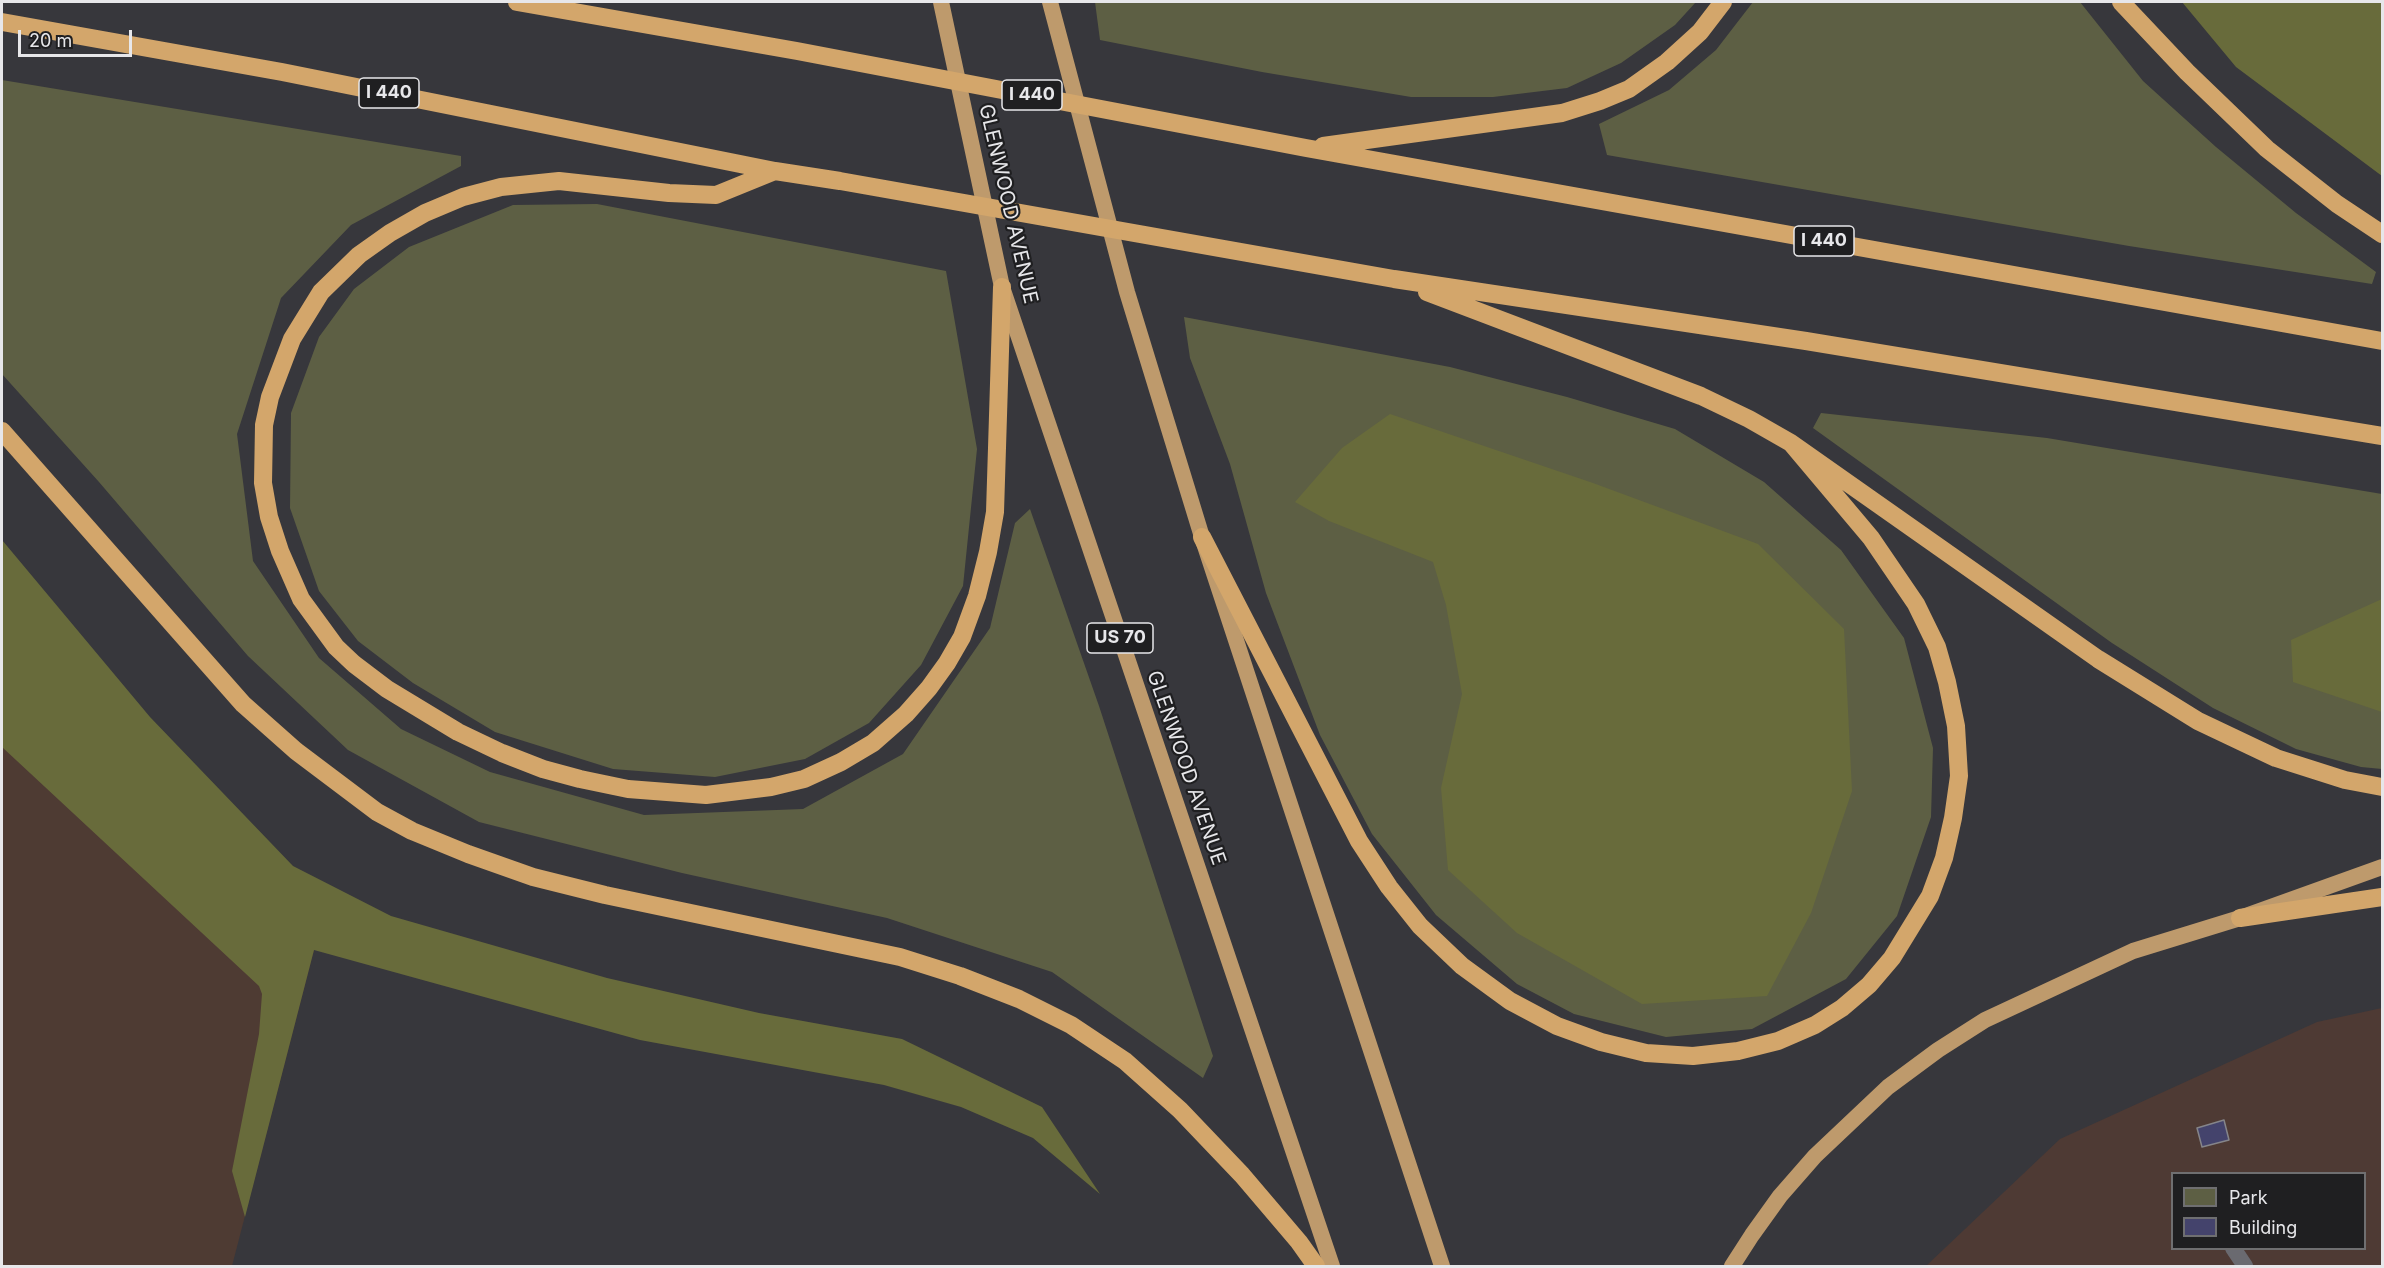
<!DOCTYPE html>
<html>
<head>
<meta charset="utf-8">
<style>
	body { margin:0 }
	#map { position:relative; width:2384px; height:1268px; overflow:hidden; background:#37373c; font-family:Inter,sans-serif }
	canvas { display:block }
	.frame { position:absolute; inset:0; border:3px solid #e7e7ea; pointer-events:none }
	.legend { position:absolute; left:2171px; top:1172px; width:195px; height:78px; box-sizing:border-box; background:#1f1f21; border:2px solid #6f6f71; margin:0; padding:8px 10px; list-style:none; font-size:18px; color:#e7e7ea }
	.legend li { display:flex; align-items:center; gap:12px; height:30px }
	.legend b { width:30px; border:2px solid #6f6f71 }
	.scale { position:absolute; left:18px; top:30px; width:114px; height:27px; box-sizing:border-box; border:3px solid #e7e7ea; border-top:0; padding-left:8px; font-size:18px; line-height:21px; white-space:nowrap; color:#e7e7ea; -webkit-text-stroke:4px #1f1f21; paint-order:stroke }
</style>
</head>
<body>
<div id="map">
<canvas width="2384" height="1268"></canvas>
<div class="frame"></div>
<ul class="legend">
<li><b style="height:16px;background:#5d5f44"></b>Park</li>
<li><b style="height:16px;background:#44436c"></b>Building</li>
</ul>
<div class="scale">20 m</div>
</div>
<script>
const ctx = document.querySelector('canvas').getContext('2d');
ctx.lineJoin = 'round';
function fillPath(path, color) { ctx.fillStyle = color; ctx.fill(path, 'evenodd'); }
const toPath = rows => new Path2D(rows.map(r => 'M' + r).join(''));
function strokePath(path, color, width, dash) { ctx.strokeStyle = color; ctx.lineWidth = width; ctx.lineCap = dash ? 'butt' : 'round'; ctx.setLineDash(dash || []); ctx.stroke(path); }
function drawText(font, color, halo, rows, align = 'center') {
  ctx.font = font + ' Inter,sans-serif'; ctx.lineWidth = 4.5; ctx.setLineDash([]); ctx.textBaseline = 'middle'; ctx.strokeStyle = halo; ctx.fillStyle = color; for (const [text, x, y, turn = 0] of rows) {
    ctx.save(); ctx.translate(x, y); ctx.rotate((+turn || 0) * Math.PI / 180); ctx.textAlign = isNaN(turn) ? turn : align; if (halo) ctx.strokeText(text, 0, 0); ctx.fillText(text, 0, 0); ctx.restore();
  }
}
fillPath(toPath([
	[2382,1008,2382,1266,1926,1266,2060,1139,2317,1022],
	[2172,1174,2364,1174,2364,1248,2172,1248]
]), '#4e3a34');
fillPath(toPath([
	[2,693,314,950,232,1266,2,1266]
]), '#4e3b33');
fillPath(toPath([
	[1095,2,1696,2,1675,25,1621,63,1567,88,1493,97,1411,97,1262,72,1100,40],
	[1753,2,2080,2,2143,81,2216,147,2296,213,2376,272,2372,284,2129,246,1607,155,1599,124,1669,90,1716,50],
	[2,80,461,156,461,166,351,225,281,298,237,434,253,561,319,658,401,729,490,772,644,815,803,809,903,754,990,628,1015,523,1030,509,1099,706,1213,1056,1203,1078,1052,972,887,918,682,873,479,822,348,750,248,656,99,482,2,374],
	[597,204,946,271,977,449,963,586,921,665,869,723,805,759,715,777,613,769,495,732,413,683,358,641,319,591,290,508,291,413,319,337,354,289,409,247,513,205],
	[1184,317,1450,367,1567,397,1675,429,1764,482,1841,550,1904,638,1933,748,1931,817,1897,916,1846,979,1752,1029,1666,1037,1574,1014,1517,984,1436,915,1372,834,1320,735,1266,593,1230,464,1190,358],
	[1821,413,2047,438,2382,494,2382,769,2361,767,2296,749,2213,708,2112,643,1813,428]
]), '#5d5f44');
fillPath(toPath([
	[2182,2,2382,2,2382,176,2236,67],
	[1390,414,1593,483,1758,544,1844,629,1852,791,1811,913,1767,996,1642,1004,1517,933,1448,870,1441,788,1462,694,1446,605,1433,562,1329,521,1295,502,1342,448],
	[2,540,150,717,293,866,391,916,607,978,759,1013,902,1039,1042,1107,1100,1194,1033,1138,961,1107,884,1085,640,1040,314,950,245,1217,232,1171,259,1034,262,994,259,986,2,747],
	[2382,599,2382,712,2293,682,2291,640]
]), '#686b3b');
const building = toPath([
	[2224,1120,2229,1140,2202,1147,2197,1128,2224,1120]
]);
fillPath(building, '#44436c');
strokePath(building, '#85858a', 1.5);
strokePath(toPath([
	[2233,1248,2245,1266]
]), '#6a6a70', 16);
strokePath(toPath([
	[941,2,1002,287,1332,1266],
	[1050,2,1127,292,1202,537,1442,1266],
	[1732,1266,1752,1235,1780,1196,1815,1156,1888,1087,1938,1050,1985,1020,2133,951,2240,918,2382,867]
]), '#be9a6c', 16);
strokePath(toPath([
	[517,2,797,51,1306,148,2382,341],
	[2121,2,2187,72,2267,149,2337,204,2382,234],
	[2,22,282,72,775,171,840,181,1394,279,1806,341,2382,436],
	[1323,146,1562,113,1600,101,1629,89,1667,62,1700,32,1723,2],
	[775,171,716,195,669,193,559,181,501,187,463,197,425,213,390,233,359,255,321,292,292,339,270,397,264,425,263,483,269,517,280,551,301,599,336,647,354,664,387,689,458,732,502,753,543,769,580,779,628,789,706,795,771,787,804,779,841,762,873,743,906,714,929,688,947,663,962,637,977,596,988,552,995,512,1002,287],
	[1427,292,1701,396,1749,419,1791,443,2098,659,2198,721,2276,758,2345,780,2382,787],
	[2,431,243,704,296,751,377,812,412,831,468,854,533,877,605,895,900,957,960,976,1019,999,1071,1025,1125,1061,1180,1110,1242,1175,1299,1242,1316,1266],
	[1202,537,1359,841,1389,887,1420,926,1462,966,1510,1001,1557,1026,1601,1042,1646,1053,1693,1056,1738,1051,1778,1041,1815,1025,1842,1008,1869,985,1892,958,1930,896,1944,858,1953,818,1959,776,1956,726,1947,682,1937,647,1916,604,1871,538,1791,443],
	[2240,918,2382,897]
]), '#d3a66b', 18);
for (const [x, y, w] of [
	[389,93,60],
	[1032,95,60],
	[1824,241,60],
	[1120,638,66]
]) { const box = new Path2D(); box.roundRect(x - w / 2, y - 15, w, 30, 4.5); ctx.fillStyle = '#1f1f21'; ctx.fill(box); strokePath(box, '#e7e7ea', 1.5); }
drawText('bold 18px', '#e7e7ea', null, [
	["I 440",389,93],
	["I 440",1032,95],
	["I 440",1824,241],
	["US 70",1120,638]
]);
drawText('20px', '#e7e7ea', '#1f1f21', [
	["GLENWOOD AVENUE",1008,204,77],
	["GLENWOOD AVENUE",1186,768,71]
]);
</script>
</body>
</html>
